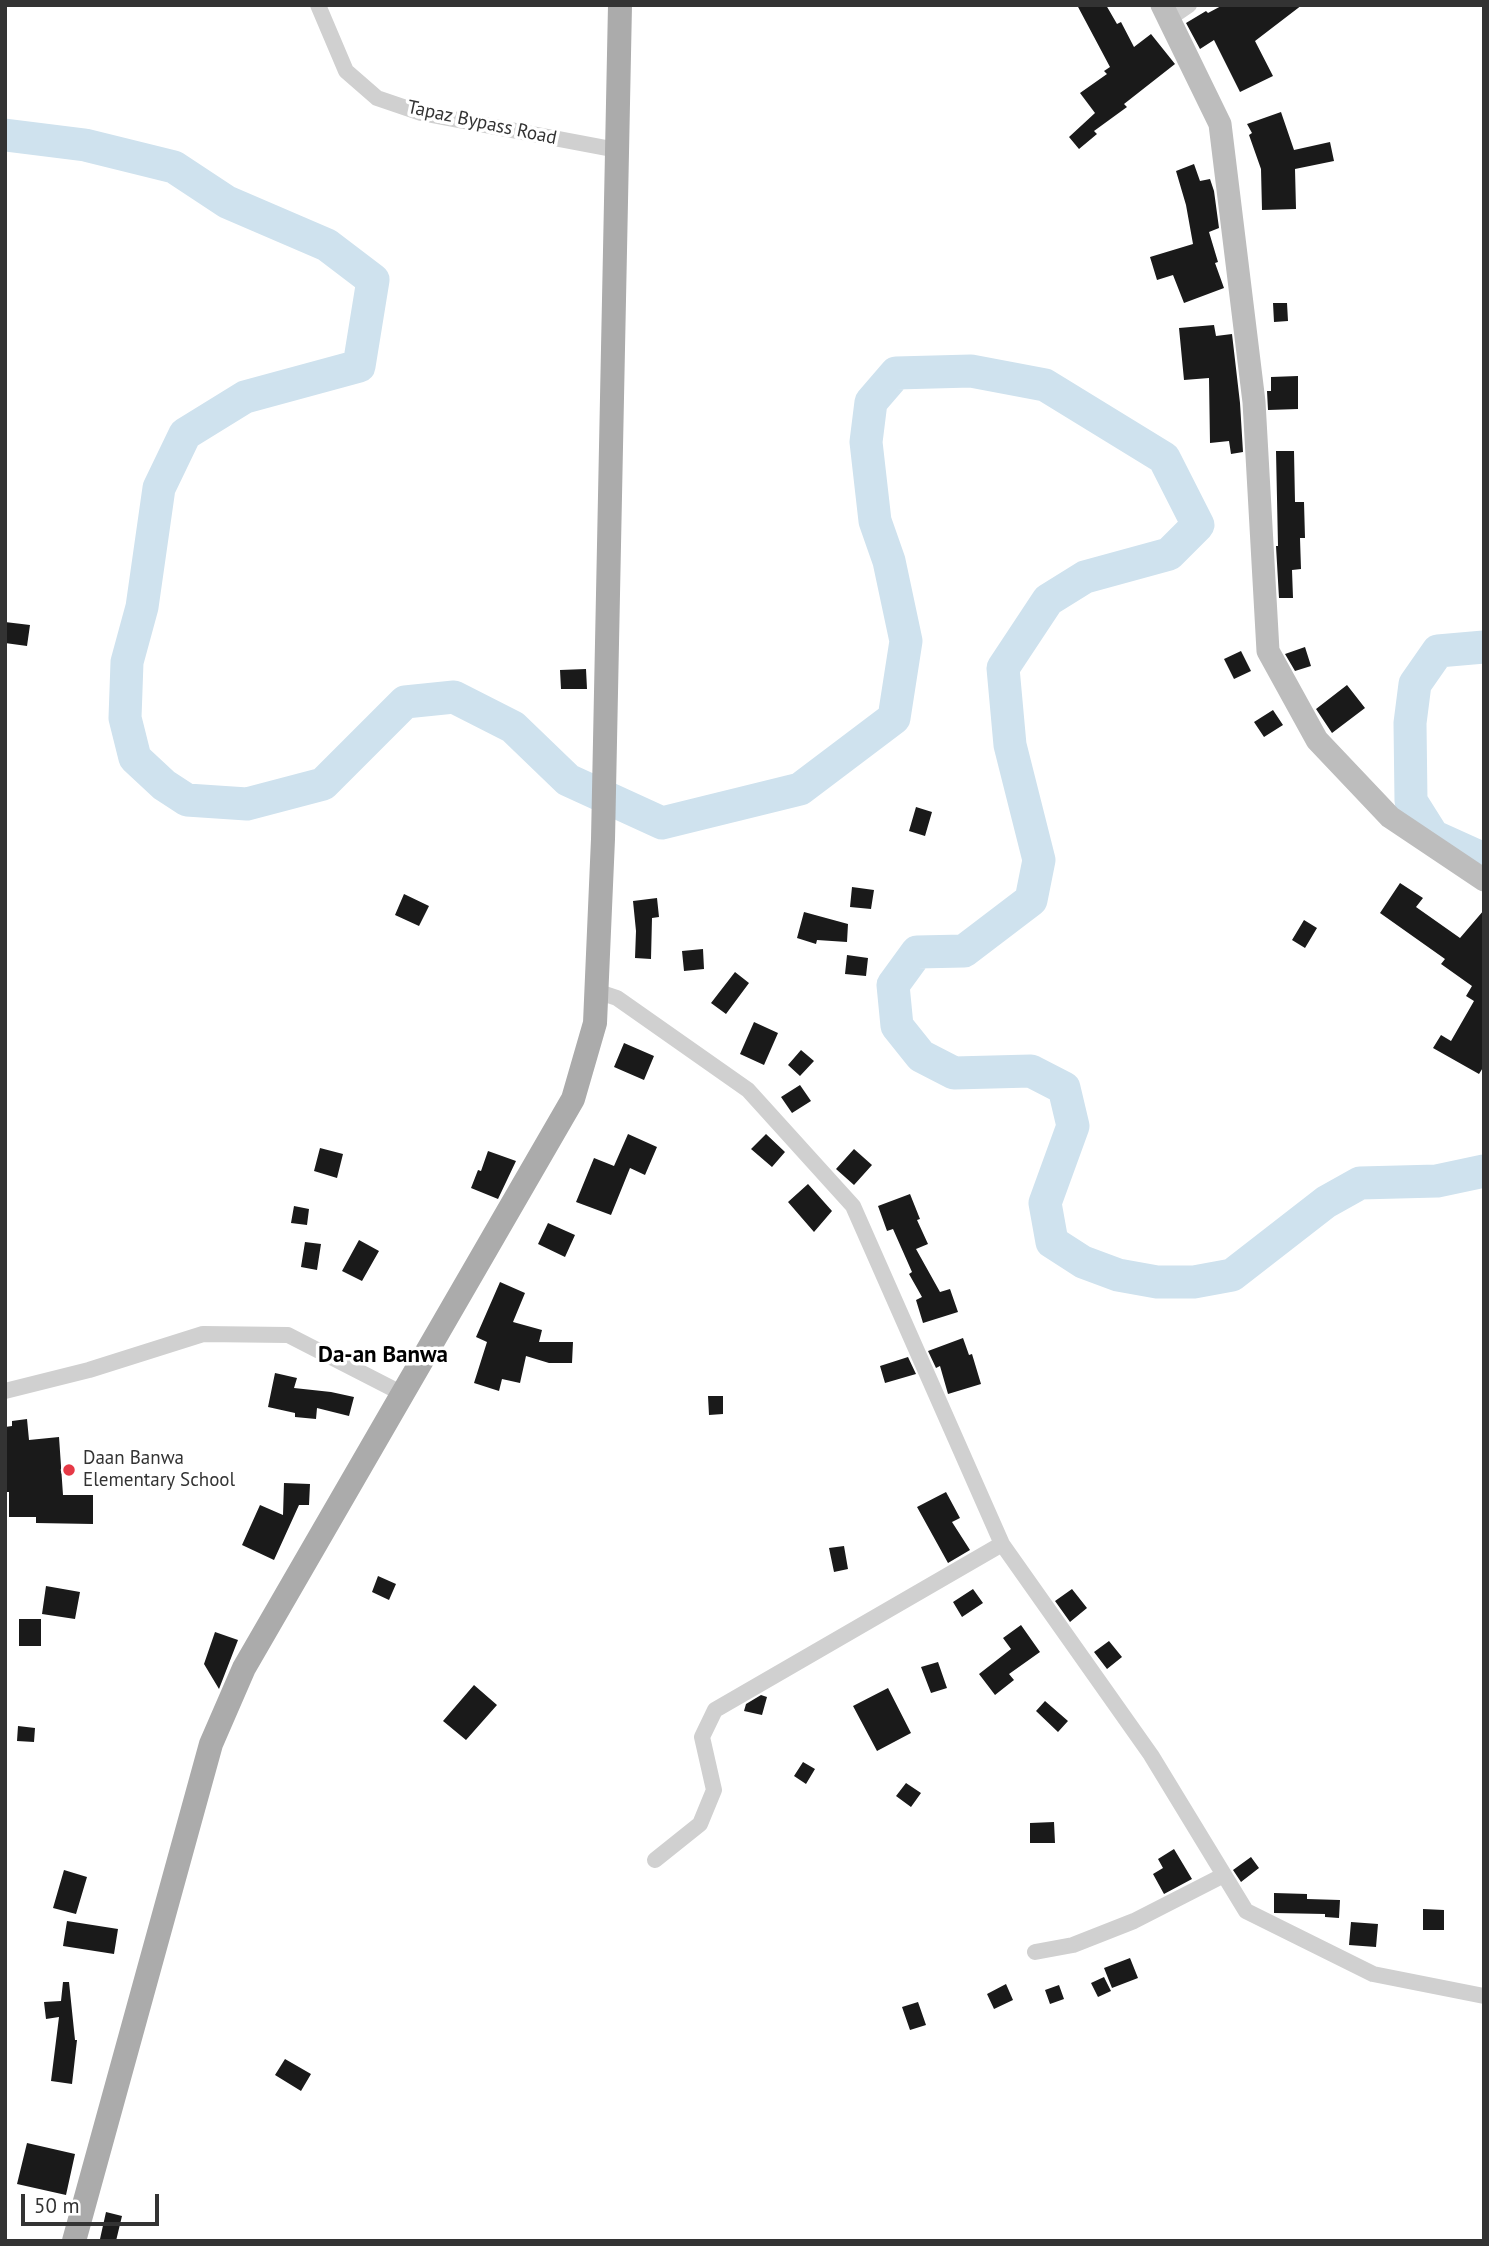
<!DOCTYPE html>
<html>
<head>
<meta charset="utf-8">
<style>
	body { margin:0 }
	#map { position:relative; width:1489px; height:2246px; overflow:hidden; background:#fff; font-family:"PT Sans",sans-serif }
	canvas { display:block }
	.frame { position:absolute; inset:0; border:7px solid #333; pointer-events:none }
	.scale { position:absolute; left:21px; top:2194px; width:138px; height:32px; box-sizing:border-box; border:4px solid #333; border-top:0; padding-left:9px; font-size:21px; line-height:24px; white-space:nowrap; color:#333; -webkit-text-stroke:5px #fff; paint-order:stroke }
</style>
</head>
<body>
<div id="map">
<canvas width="1489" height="2246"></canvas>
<div class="frame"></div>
<div class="scale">50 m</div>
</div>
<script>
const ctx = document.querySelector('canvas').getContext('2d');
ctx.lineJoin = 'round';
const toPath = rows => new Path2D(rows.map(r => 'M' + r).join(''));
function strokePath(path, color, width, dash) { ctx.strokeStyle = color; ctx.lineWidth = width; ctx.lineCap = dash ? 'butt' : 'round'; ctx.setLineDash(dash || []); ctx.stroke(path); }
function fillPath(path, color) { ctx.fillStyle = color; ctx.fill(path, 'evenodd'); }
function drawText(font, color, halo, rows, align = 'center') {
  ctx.font = font + ' "PT Sans",sans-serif'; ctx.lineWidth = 7; ctx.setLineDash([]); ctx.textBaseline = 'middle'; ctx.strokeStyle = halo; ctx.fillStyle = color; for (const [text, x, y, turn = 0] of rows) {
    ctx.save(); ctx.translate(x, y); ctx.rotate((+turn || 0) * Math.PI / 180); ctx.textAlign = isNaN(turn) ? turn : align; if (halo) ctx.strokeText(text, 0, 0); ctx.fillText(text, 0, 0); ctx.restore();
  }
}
strokePath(toPath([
	[5,135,85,145,174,167,227,202,327,245,373,280,359,366,245,397,185,434,159,488,142,607,127,662,125,718,135,758,164,785,187,800,247,804,323,784,405,702,454,697,513,727,568,780,662,823,800,789,894,718,906,641,889,561,875,521,866,442,871,402,896,373,971,371,1045,385,1164,458,1198,525,1169,554,1085,577,1048,600,1003,668,1010,745,1039,860,1031,900,964,951,917,952,893,985,897,1026,921,1056,954,1073,1031,1071,1064,1088,1073,1126,1045,1203,1052,1242,1083,1262,1118,1275,1157,1282,1194,1282,1232,1275,1326,1202,1360,1183,1437,1181,1484,1171],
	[1484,647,1438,651,1415,684,1410,723,1411,801,1433,836,1484,859]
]), '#cfe2ee', 33);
fillPath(toPath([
	[1077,5,1106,5,1117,24,1121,22,1134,47,1151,34,1175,64,1124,104,1127,107,1094,131,1097,134,1079,149,1069,137,1095,113,1080,93,1107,74,1104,71,1110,67],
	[1223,5,1302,5,1255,41,1273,76,1240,92,1214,40,1200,49,1186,23,1206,11,1208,13],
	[1281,112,1294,150,1330,142,1334,161,1295,169,1296,209,1262,210,1261,169,1249,135,1252,133,1247,124],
	[1194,164,1200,181,1210,179,1214,191,1219,228,1209,232,1218,262,1215,263,1224,288,1184,303,1173,275,1157,280,1150,257,1193,244,1186,205,1176,171],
	[1273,303,1287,303,1288,321,1274,322],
	[1214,325,1216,336,1232,334,1240,403,1243,452,1231,454,1229,441,1210,443,1209,378,1184,380,1179,328],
	[1298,376,1298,409,1268,410,1267,391,1271,391,1271,377],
	[1276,451,1294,451,1295,502,1304,502,1305,538,1300,538,1301,569,1292,570,1293,598,1279,598,1276,546,1278,546],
	[5,622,30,625,27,646,5,643],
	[1305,647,1311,666,1295,671,1285,654],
	[1241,651,1251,671,1234,679,1224,659],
	[586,669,587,689,561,689,560,670],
	[1347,685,1365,708,1332,733,1316,709],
	[1273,710,1283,725,1264,737,1254,722],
	[916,807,932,812,925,836,909,831],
	[1400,883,1423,898,1416,907,1460,938,1484,910,1484,1066,1479,1074,1433,1048,1441,1035,1451,1041,1474,1001,1466,996,1472,986,1441,964,1445,959,1380,913],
	[852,887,874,890,871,909,850,907],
	[404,894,429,906,419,926,395,915],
	[657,898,659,917,652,918,651,959,635,958,636,931,633,901],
	[804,912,848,924,847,942,817,940,816,944,797,938],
	[1304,920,1317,928,1305,948,1292,940],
	[703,949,704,969,684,971,682,951],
	[847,955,868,958,866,976,845,974],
	[735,972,749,983,726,1014,711,1003],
	[754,1022,778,1033,764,1065,740,1054],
	[624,1043,654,1056,644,1080,614,1067],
	[801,1050,814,1061,800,1076,788,1065],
	[800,1085,811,1101,792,1113,781,1097],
	[628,1134,657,1147,645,1175,630,1168,611,1215,576,1202,594,1158,614,1166],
	[766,1134,785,1152,772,1167,751,1149],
	[320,1148,343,1154,337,1178,314,1171],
	[854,1149,872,1165,854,1185,836,1169],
	[488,1151,516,1161,498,1199,471,1188,478,1170,481,1171],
	[808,1184,832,1211,814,1232,788,1202],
	[910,1194,920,1219,917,1220,928,1244,916,1249,940,1292,950,1289,958,1312,923,1323,916,1300,922,1297,909,1274,912,1272,893,1229,887,1231,878,1206],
	[294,1206,309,1209,307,1225,291,1223],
	[548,1223,575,1235,565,1257,538,1244],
	[359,1240,379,1251,362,1281,342,1271],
	[305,1242,321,1244,317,1270,301,1267],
	[500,1282,525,1293,513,1322,542,1330,539,1342,573,1342,572,1363,549,1363,526,1356,520,1383,502,1379,499,1391,474,1383,487,1342,476,1337],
	[963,1338,969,1355,972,1354,981,1384,948,1394,940,1366,936,1368,928,1351],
	[908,1357,916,1374,885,1383,880,1366],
	[275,1373,297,1378,294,1388,331,1392,354,1397,349,1416,317,1408,316,1419,295,1417,295,1413,268,1407],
	[708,1396,723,1396,723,1414,709,1415],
	[27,1419,29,1440,59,1437,63,1495,93,1495,93,1524,36,1523,36,1517,9,1517,9,1492,5,1492,5,1427,12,1426,12,1421],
	[284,1483,310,1484,309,1505,299,1505,274,1560,242,1545,260,1505,283,1515],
	[946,1492,960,1518,952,1522,970,1550,948,1563,917,1507],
	[844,1546,848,1569,834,1572,829,1548],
	[378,1576,396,1584,389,1600,372,1592],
	[46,1586,80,1592,75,1619,42,1614],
	[973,1589,983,1603,962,1617,953,1602],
	[1072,1589,1087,1608,1070,1622,1055,1601],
	[19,1619,41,1619,41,1646,19,1646],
	[1021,1625,1040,1652,1009,1674,1014,1680,995,1695,979,1674,1011,1649,1003,1638],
	[215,1632,238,1640,219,1689,204,1664],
	[1109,1641,1122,1657,1107,1669,1094,1652],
	[938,1662,947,1688,931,1693,921,1667],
	[474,1685,497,1705,466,1740,443,1721],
	[888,1688,911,1733,877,1751,853,1706],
	[761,1695,767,1697,762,1715,744,1711,746,1704],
	[1045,1701,1068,1721,1058,1732,1036,1711],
	[18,1726,35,1728,34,1742,17,1741],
	[803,1762,815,1769,806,1784,794,1776],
	[906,1783,921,1793,911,1807,896,1796],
	[1054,1822,1055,1843,1030,1843,1030,1823],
	[1174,1849,1192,1879,1164,1894,1153,1874,1163,1868,1158,1859],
	[1251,1857,1259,1868,1241,1882,1233,1870],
	[64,1870,87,1877,76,1914,53,1908],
	[1274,1893,1307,1894,1307,1899,1340,1900,1339,1918,1325,1917,1325,1914,1274,1913],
	[1423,1909,1444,1910,1444,1930,1423,1930],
	[67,1921,118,1929,114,1954,63,1946],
	[1351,1922,1378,1924,1376,1947,1349,1945],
	[1130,1958,1138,1978,1112,1988,1104,1968],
	[1104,1977,1111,1991,1098,1997,1091,1983],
	[63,1982,69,1982,75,2040,77,2040,72,2084,51,2081,59,2017,46,2019,44,2002,61,2001],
	[1006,1984,1013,2000,994,2009,987,1994],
	[1059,1985,1064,1999,1050,2004,1045,1990],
	[918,2002,926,2025,910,2030,902,2007],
	[285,2059,311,2074,301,2091,275,2075],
	[27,2143,75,2154,66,2195,17,2184],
	[106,2212,122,2216,116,2241,100,2239]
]), '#1a1a1a');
strokePath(toPath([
	[318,5,346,71,377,98,421,113,617,150],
	[1170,18,1189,5],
	[596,991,617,998,748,1090,853,1206,1002,1544,1151,1755,1246,1911,1373,1974,1484,1996],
	[5,1391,89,1370,203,1334,288,1335,403,1394],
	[655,1860,700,1824,714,1790,702,1737,715,1710,1002,1544],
	[1035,1952,1073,1945,1134,1921,1224,1875]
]), '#d0d0d0', 16);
strokePath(toPath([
	[1162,5,1220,124,1254,402,1268,651,1317,740,1390,817,1484,880]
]), '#bdbdbd', 23);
strokePath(toPath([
	[74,2241,211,1744,244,1668,573,1099,595,1023,603,839,620,5]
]), '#ababab', 24);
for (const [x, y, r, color] of [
	[69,1470,7,"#e63946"]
]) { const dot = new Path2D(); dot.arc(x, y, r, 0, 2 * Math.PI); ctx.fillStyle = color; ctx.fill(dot); strokePath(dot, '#fff', 2.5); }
drawText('19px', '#333', '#fff', [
	["Tapaz Bypass Road",482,123,12]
]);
drawText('19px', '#333', '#fff', [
	["Daan Banwa",83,1459],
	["Elementary School",83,1481]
], 'left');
drawText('bold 23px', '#000', '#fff', [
	["Da-an Banwa",383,1355]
]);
</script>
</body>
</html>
